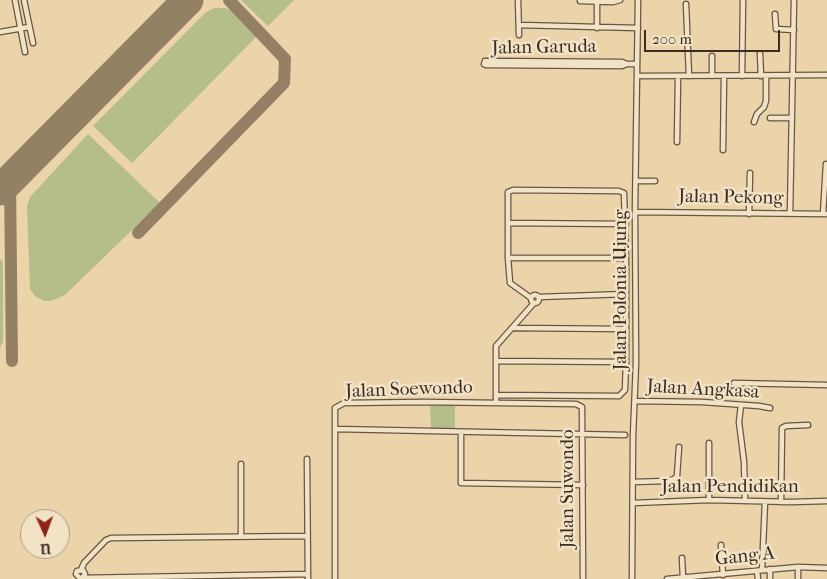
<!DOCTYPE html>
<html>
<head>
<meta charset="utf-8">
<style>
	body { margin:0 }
	#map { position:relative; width:827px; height:579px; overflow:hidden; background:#ebd4a9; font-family:"IM FELL French Canon",serif }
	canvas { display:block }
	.north { position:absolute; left:20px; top:509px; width:50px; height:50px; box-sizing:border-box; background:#f2e3c7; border:1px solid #a99985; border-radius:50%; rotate:178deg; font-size:14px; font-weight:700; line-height:20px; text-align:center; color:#3c2b21 }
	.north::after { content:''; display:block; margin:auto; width:18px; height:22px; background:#8f2418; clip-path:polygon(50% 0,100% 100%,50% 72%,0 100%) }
	.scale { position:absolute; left:644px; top:30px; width:136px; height:22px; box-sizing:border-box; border:2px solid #3c2b21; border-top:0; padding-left:6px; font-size:15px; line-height:18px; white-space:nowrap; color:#3c2b21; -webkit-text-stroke:4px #f2e3c7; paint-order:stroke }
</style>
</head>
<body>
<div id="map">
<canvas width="827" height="579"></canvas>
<div class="north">U</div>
<div class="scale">200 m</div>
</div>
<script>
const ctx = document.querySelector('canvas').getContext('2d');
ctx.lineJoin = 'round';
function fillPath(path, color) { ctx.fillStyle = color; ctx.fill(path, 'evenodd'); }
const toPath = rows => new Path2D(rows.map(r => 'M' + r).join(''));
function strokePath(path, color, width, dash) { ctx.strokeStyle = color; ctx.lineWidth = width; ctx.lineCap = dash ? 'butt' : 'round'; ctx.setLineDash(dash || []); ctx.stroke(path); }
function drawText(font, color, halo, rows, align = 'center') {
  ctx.font = font + ' "IM FELL French Canon",serif'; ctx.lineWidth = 5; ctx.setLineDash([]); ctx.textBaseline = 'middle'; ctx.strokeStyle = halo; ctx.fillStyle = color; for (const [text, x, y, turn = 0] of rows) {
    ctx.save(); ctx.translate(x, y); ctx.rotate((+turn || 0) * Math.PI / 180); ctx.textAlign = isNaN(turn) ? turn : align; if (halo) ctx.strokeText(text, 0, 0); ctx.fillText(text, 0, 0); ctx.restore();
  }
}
fillPath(toPath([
	[241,0,294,0,268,26],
	[214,8,225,8,230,10,257,36,132,163,93,126,205,13],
	[88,134,160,203,65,295,51,301,44,301,35,296,30,289,27,206,30,197],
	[0,259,3,262,3,341,0,348],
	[455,405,455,429,431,430,430,406]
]), '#b5bd8a');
strokePath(toPath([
	[10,180,12,361],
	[138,233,284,83,285,59,229,0]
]), '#948065', 12);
strokePath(toPath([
	[0,190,188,0]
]), '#948065', 31);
const minor = toPath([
	[15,0,25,52],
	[24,0,33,43],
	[518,0,519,35],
	[580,1,613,2,620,0],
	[686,4,689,76],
	[775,14,776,29,794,30],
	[519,25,638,28],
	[597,28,597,0],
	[0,32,29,27],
	[760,54,761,76],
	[712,56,712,76],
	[485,61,484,64,486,65,622,66,627,64,637,64],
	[485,61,622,62,627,64],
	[637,76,827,75],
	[742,76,743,0],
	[770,118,792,118],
	[754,122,757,114,764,107,766,101,766,76],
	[677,142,678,76],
	[723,150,724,76],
	[636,181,655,181],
	[635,212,827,214],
	[749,214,750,173],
	[790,214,794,0],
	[823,214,826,164],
	[508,223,626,224],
	[508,258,510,283,531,298],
	'531 299a4 4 0 1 1 8 0a4 4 0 1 1-8 0Z',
	[539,297,626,294],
	[513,328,625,329],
	[496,361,626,362,625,390,619,396,496,395],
	[626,362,626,258,624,193,619,191,513,190,508,192,508,258,626,258],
	[734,383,827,385],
	[635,401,702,402,759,406,770,408],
	[496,403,496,346,534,303],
	[741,405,739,422,744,462,745,500],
	[335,429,625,435],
	[461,432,461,483,583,485],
	[709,443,709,500],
	[307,459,308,579],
	[241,464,241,536],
	[633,482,667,481,674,479,677,476,679,447],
	[781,502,782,428,786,426,808,425],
	[633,503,709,500,792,502,827,501],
	[721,545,723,575],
	[682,558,683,578],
	[798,567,798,579],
	[770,569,770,579],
	[81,570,84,563,106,540,111,538,307,536],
	[762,570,765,502],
	[757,571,758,579],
	[83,577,85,574,83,570,77,571,76,574,80,578,308,574],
	[335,579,335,408,344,403,424,402,576,404,582,407,583,579],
	[632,579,633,436,636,363,635,212,638,0],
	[667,579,798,567,827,568]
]);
strokePath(minor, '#685543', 7);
strokePath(minor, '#f2e3c7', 4.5);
drawText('19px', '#3c2b21', '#f2e3c7', [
	["Jalan Garuda",544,48,-1],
	["Jalan Pekong",731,198,1],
	["Jalan Polonia Ujung",621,290,-90],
	["Jalan Soewondo",409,390,-2],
	["Jalan Angkasa",703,390,3],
	["Jalan Pendidikan",730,487],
	["Jalan Suwondo",568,489,-90],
	["Gang A",745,557,-6]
]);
</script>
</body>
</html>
